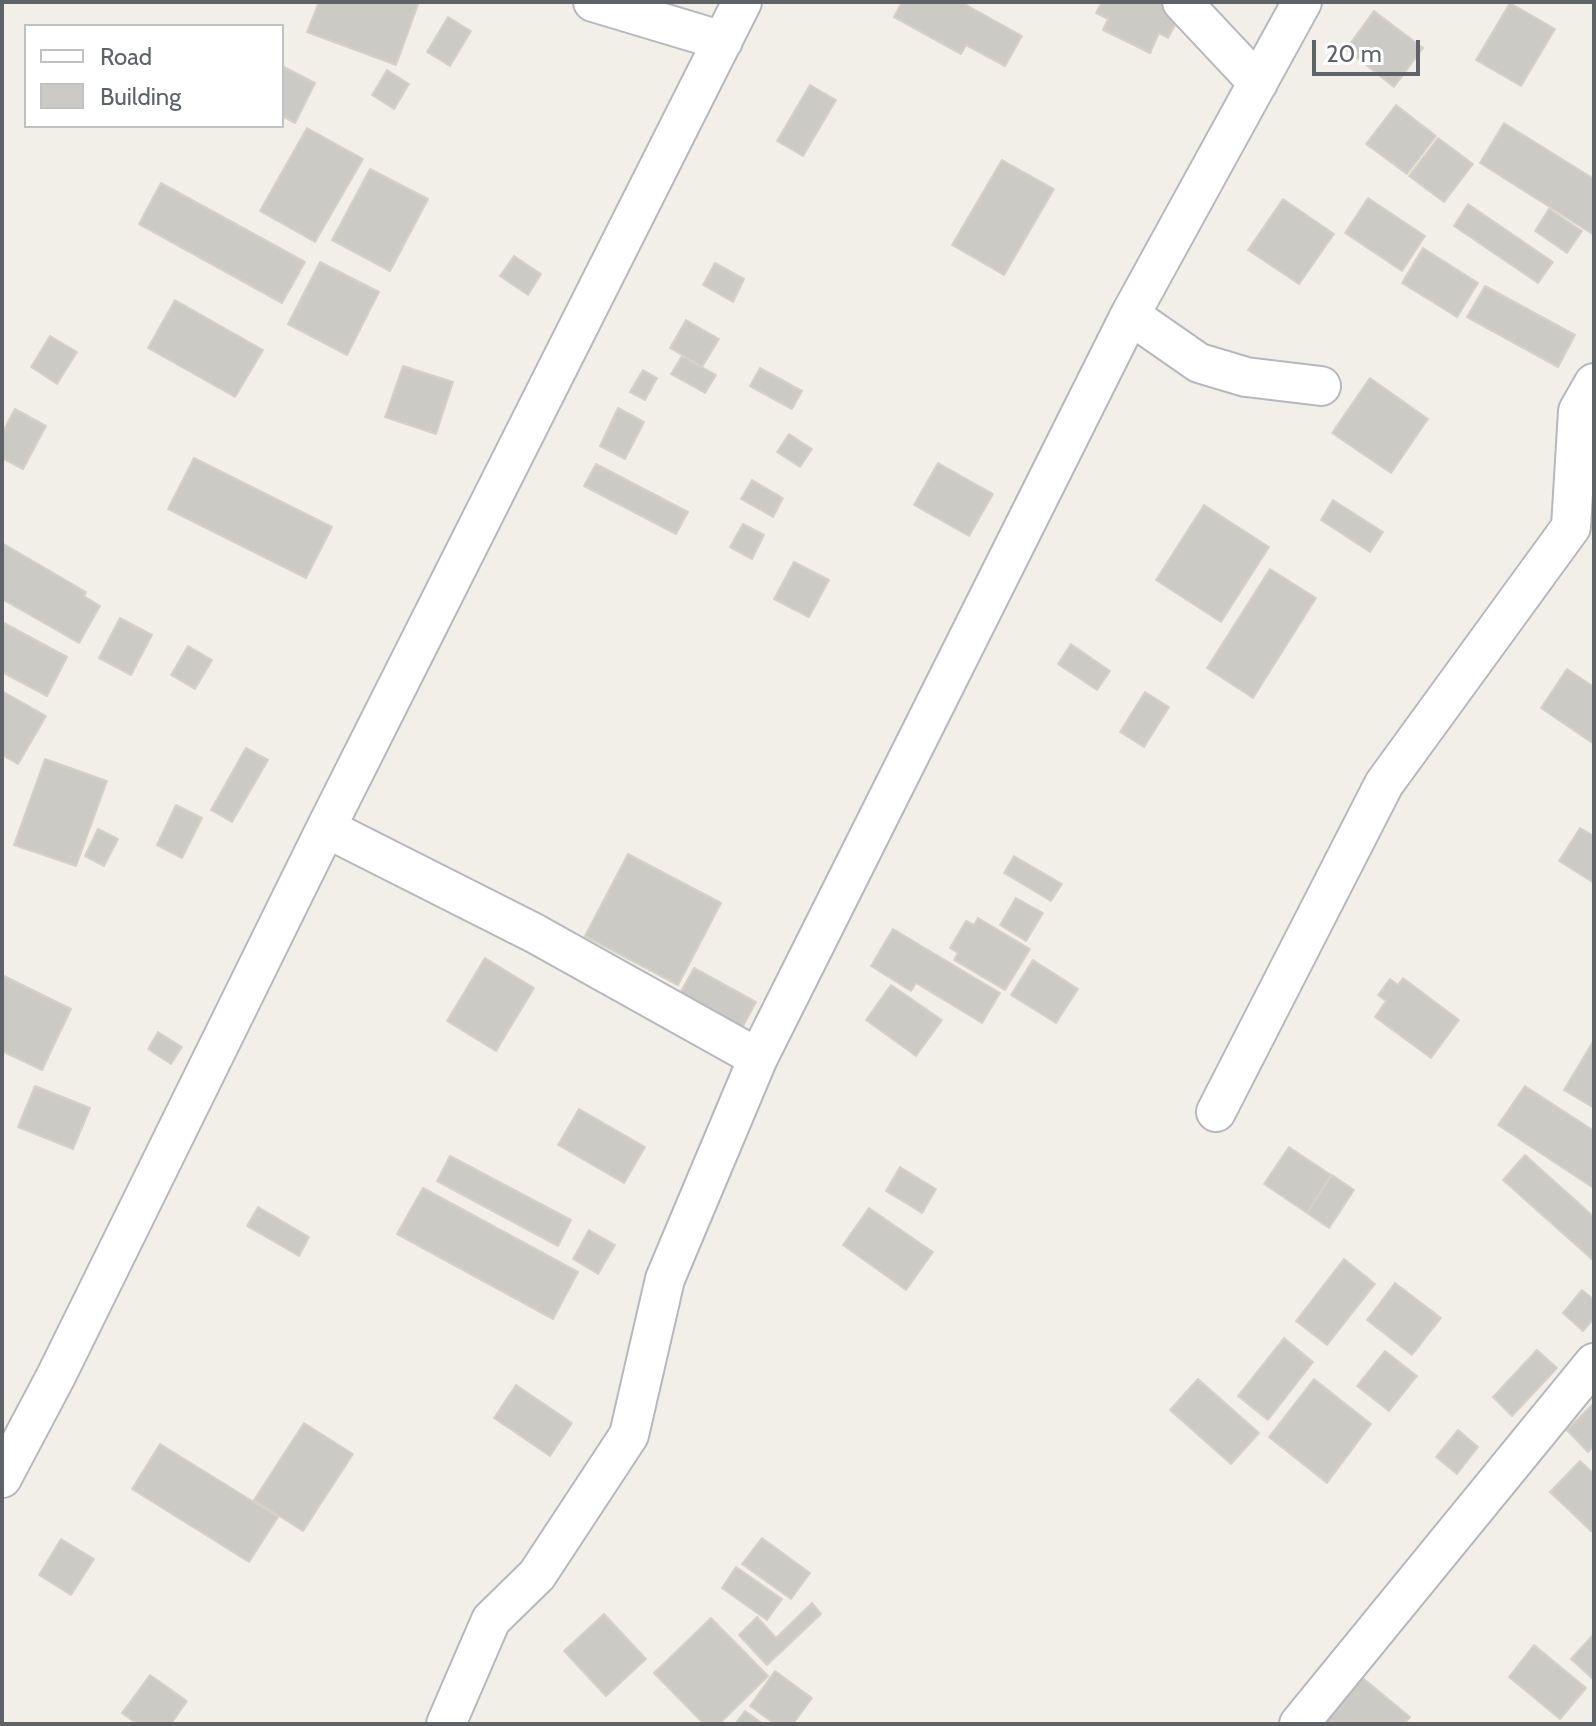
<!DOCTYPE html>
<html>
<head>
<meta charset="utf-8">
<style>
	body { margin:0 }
	#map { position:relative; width:1596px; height:1726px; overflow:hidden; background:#f1efe8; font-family:Cabin,sans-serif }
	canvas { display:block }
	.frame { position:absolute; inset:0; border:4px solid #5f6368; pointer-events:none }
	.legend { position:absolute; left:24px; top:24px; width:260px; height:104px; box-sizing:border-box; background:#fff; border:2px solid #bfc1c3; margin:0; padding:10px 14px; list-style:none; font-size:24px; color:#5f6368 }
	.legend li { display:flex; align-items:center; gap:16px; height:40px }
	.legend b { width:40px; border:2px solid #bfc1c3 }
	.scale { position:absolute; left:1312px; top:40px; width:108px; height:36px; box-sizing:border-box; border:4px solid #5f6368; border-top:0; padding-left:10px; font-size:24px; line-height:28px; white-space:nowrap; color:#5f6368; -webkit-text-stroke:6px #fff; paint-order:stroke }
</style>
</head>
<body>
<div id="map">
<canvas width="1596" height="1726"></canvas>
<div class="frame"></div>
<ul class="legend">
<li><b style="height:10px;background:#fff"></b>Road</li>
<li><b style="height:22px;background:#cccac5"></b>Building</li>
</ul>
<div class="scale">20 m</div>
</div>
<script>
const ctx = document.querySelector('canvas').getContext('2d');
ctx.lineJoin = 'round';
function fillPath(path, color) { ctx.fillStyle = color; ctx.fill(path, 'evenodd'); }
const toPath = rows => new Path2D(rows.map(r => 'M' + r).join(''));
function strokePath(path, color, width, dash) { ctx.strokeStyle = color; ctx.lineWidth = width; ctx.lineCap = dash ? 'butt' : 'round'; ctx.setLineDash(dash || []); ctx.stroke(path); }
const building = toPath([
	[319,2,419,2,396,65,307,32,319,2],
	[902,2,961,2,1022,36,1005,66,966,45,961,54,894,17,902,2],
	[1102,2,1174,2,1179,17,1168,38,1159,33,1150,53,1103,30,1108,19,1096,13,1102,2],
	[1510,3,1555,29,1521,86,1476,60,1510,3],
	[1374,11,1423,48,1394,87,1346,49,1374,11],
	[448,17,471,31,450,66,427,52,448,17],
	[282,66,315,83,295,123,282,116,282,66],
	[387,70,409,84,394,109,372,95,387,70],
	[810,85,836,100,803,156,777,141,810,85],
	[1396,105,1436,136,1407,174,1366,144,1396,105],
	[1504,123,1594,179,1594,235,1480,163,1504,123],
	[307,128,363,159,315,242,260,211,307,128],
	[1438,138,1473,164,1444,202,1409,176,1438,138],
	[1002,160,1054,189,1004,275,952,245,1002,160],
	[370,169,428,199,390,271,332,240,370,169],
	[161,183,305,262,282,303,139,224,161,183],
	[1368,198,1425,236,1402,271,1345,233,1368,198],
	[1283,199,1334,234,1299,284,1248,250,1283,199],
	[1468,204,1553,262,1538,283,1454,226,1468,204],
	[1549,209,1582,231,1567,253,1535,231,1549,209],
	[1423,248,1478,283,1457,317,1402,283,1423,248],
	[514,256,541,274,528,295,500,276,514,256],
	[320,262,379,292,347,355,288,324,320,262],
	[715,263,744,279,733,302,703,285,715,263],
	[1485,286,1575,335,1558,367,1467,317,1485,286],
	[175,300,263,350,235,397,148,348,175,300],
	[686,320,719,339,702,367,670,348,686,320],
	[50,336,77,352,57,384,31,367,50,336],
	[682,356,716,375,705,393,671,374,682,356],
	[403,366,453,382,436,434,385,417,403,366],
	[760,368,802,391,792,409,750,386,760,368],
	[643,370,657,378,645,400,630,392,643,370],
	[1370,378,1428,419,1391,473,1332,433,1370,378],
	[618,408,644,422,625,459,600,446,618,408],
	[15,409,46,426,23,469,2,458,2,433,15,409],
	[789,434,812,449,800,467,777,452,789,434],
	[194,458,332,527,306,578,168,509,194,458],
	[938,463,993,494,969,536,914,505,938,463],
	[596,464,688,512,676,534,584,486,596,464],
	[752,480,783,498,773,517,741,499,752,480],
	[1333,500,1383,532,1370,552,1321,520,1333,500],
	[1204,505,1269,547,1221,622,1156,580,1204,505],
	[743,524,764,535,752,559,730,547,743,524],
	[2,543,86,592,84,596,100,606,79,643,2,599,2,543],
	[794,562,829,580,809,617,774,599,794,562],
	[1270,569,1316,598,1253,698,1207,668,1270,569],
	[120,618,152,635,131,675,99,658,120,618],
	[2,622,67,657,47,696,2,672,2,622],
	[1071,644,1110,671,1097,690,1058,664,1071,644],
	[188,646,212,660,195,689,171,675,188,646],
	[1567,669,1594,687,1594,744,1541,708,1567,669],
	[2,691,46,716,18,764,2,755,2,691],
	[1145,692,1169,707,1144,747,1120,732,1145,692],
	[246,748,268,760,232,822,211,810,246,748],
	[45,759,107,781,76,866,14,845,45,759],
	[176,805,202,818,182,858,157,845,176,805],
	[1580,828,1594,836,1594,883,1559,861,1580,828],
	[98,829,118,839,104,866,85,856,98,829],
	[628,854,721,903,678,985,585,936,628,854],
	[1014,856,1062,884,1051,901,1004,873,1014,856],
	[1016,898,1043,913,1026,941,1000,925,1016,898],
	[978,918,1030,949,1005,990,954,960,958,953,950,948,966,921,974,925,978,918],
	[893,929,1000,993,982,1023,916,983,911,991,871,966,893,929],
	[485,958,534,988,496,1051,447,1021,485,958],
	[1033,960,1078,989,1056,1023,1011,995,1033,960],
	[694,968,756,1002,742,1028,679,995,694,968],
	[2,975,71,1009,42,1070,2,1051,2,975],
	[1403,978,1459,1020,1431,1058,1375,1017,1386,1001,1378,995,1390,979,1398,985,1403,978],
	[891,985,942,1020,916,1056,866,1020,891,985],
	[158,1032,182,1047,171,1064,148,1049,158,1032],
	[1594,1040,1594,1108,1564,1090,1594,1040],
	[35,1086,90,1108,73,1149,18,1127,35,1086],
	[1525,1086,1594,1131,1594,1184,1592,1187,1498,1125,1525,1086],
	[579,1109,645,1147,624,1183,558,1145,579,1109],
	[1289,1147,1331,1175,1307,1213,1264,1184,1289,1147],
	[1525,1155,1594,1217,1594,1261,1503,1180,1525,1155],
	[450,1156,571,1220,558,1246,437,1181,450,1156],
	[900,1167,936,1189,922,1213,886,1191,900,1167],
	[1332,1175,1354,1190,1329,1228,1307,1213,1332,1175],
	[423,1188,578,1272,553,1319,397,1234,423,1188],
	[258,1207,309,1237,299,1256,247,1226,258,1207],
	[869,1208,933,1252,906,1290,843,1245,869,1208],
	[589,1230,615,1245,598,1274,573,1259,589,1230],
	[1344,1259,1375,1284,1327,1345,1296,1321,1344,1259],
	[1395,1283,1441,1318,1412,1355,1367,1320,1395,1283],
	[1582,1290,1594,1300,1594,1318,1583,1331,1563,1313,1582,1290],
	[1284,1338,1313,1362,1268,1420,1238,1396,1284,1338],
	[1537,1350,1557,1368,1512,1416,1493,1397,1537,1350],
	[1385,1351,1417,1376,1389,1411,1357,1386,1385,1351],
	[1198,1379,1259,1433,1231,1464,1170,1410,1198,1379],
	[1314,1379,1371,1424,1327,1483,1269,1437,1314,1379],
	[516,1385,572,1423,550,1456,494,1418,516,1385],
	[1594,1403,1594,1446,1588,1452,1567,1430,1594,1403],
	[304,1423,353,1454,303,1531,254,1500,304,1423],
	[1458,1430,1478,1447,1457,1474,1436,1457,1458,1430],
	[160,1444,278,1517,249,1562,132,1489,160,1444],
	[1580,1461,1594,1474,1594,1528,1591,1531,1550,1492,1580,1461],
	[762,1538,810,1573,791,1599,742,1564,762,1538],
	[61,1539,94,1559,71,1595,39,1575,61,1539],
	[736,1567,782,1599,767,1620,722,1588,736,1567],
	[812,1603,821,1614,767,1665,739,1635,757,1617,776,1638,812,1603],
	[604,1614,646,1659,606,1696,564,1651,604,1614],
	[711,1618,768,1676,719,1724,704,1724,654,1673,711,1618],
	[1594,1634,1594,1680,1571,1659,1594,1634],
	[1534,1645,1586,1688,1560,1719,1509,1677,1534,1645],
	[775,1671,812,1698,793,1724,775,1724,750,1706,775,1671],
	[150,1675,187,1701,171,1724,137,1724,122,1713,150,1675],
	[1359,1675,1410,1717,1404,1724,1319,1724,1359,1675],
	[745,1711,763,1724,735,1724,745,1711]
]);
fillPath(building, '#cccac5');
strokePath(building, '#d6d1c6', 2);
const minor = toPath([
	[593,2,723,41],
	[1182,2,1258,83],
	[1130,315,1199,363,1246,377,1321,386],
	[326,828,534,933,758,1058],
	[1216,1112,1384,784,1571,527,1578,411,1594,383],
	[2,1478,56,1376,326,828,742,2],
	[446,1724,491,1620,537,1575,629,1435,665,1279,758,1058,1130,315,1302,2],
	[1299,1724,1594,1363]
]);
strokePath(minor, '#b5b8bc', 42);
strokePath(minor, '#fff', 38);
</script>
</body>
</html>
